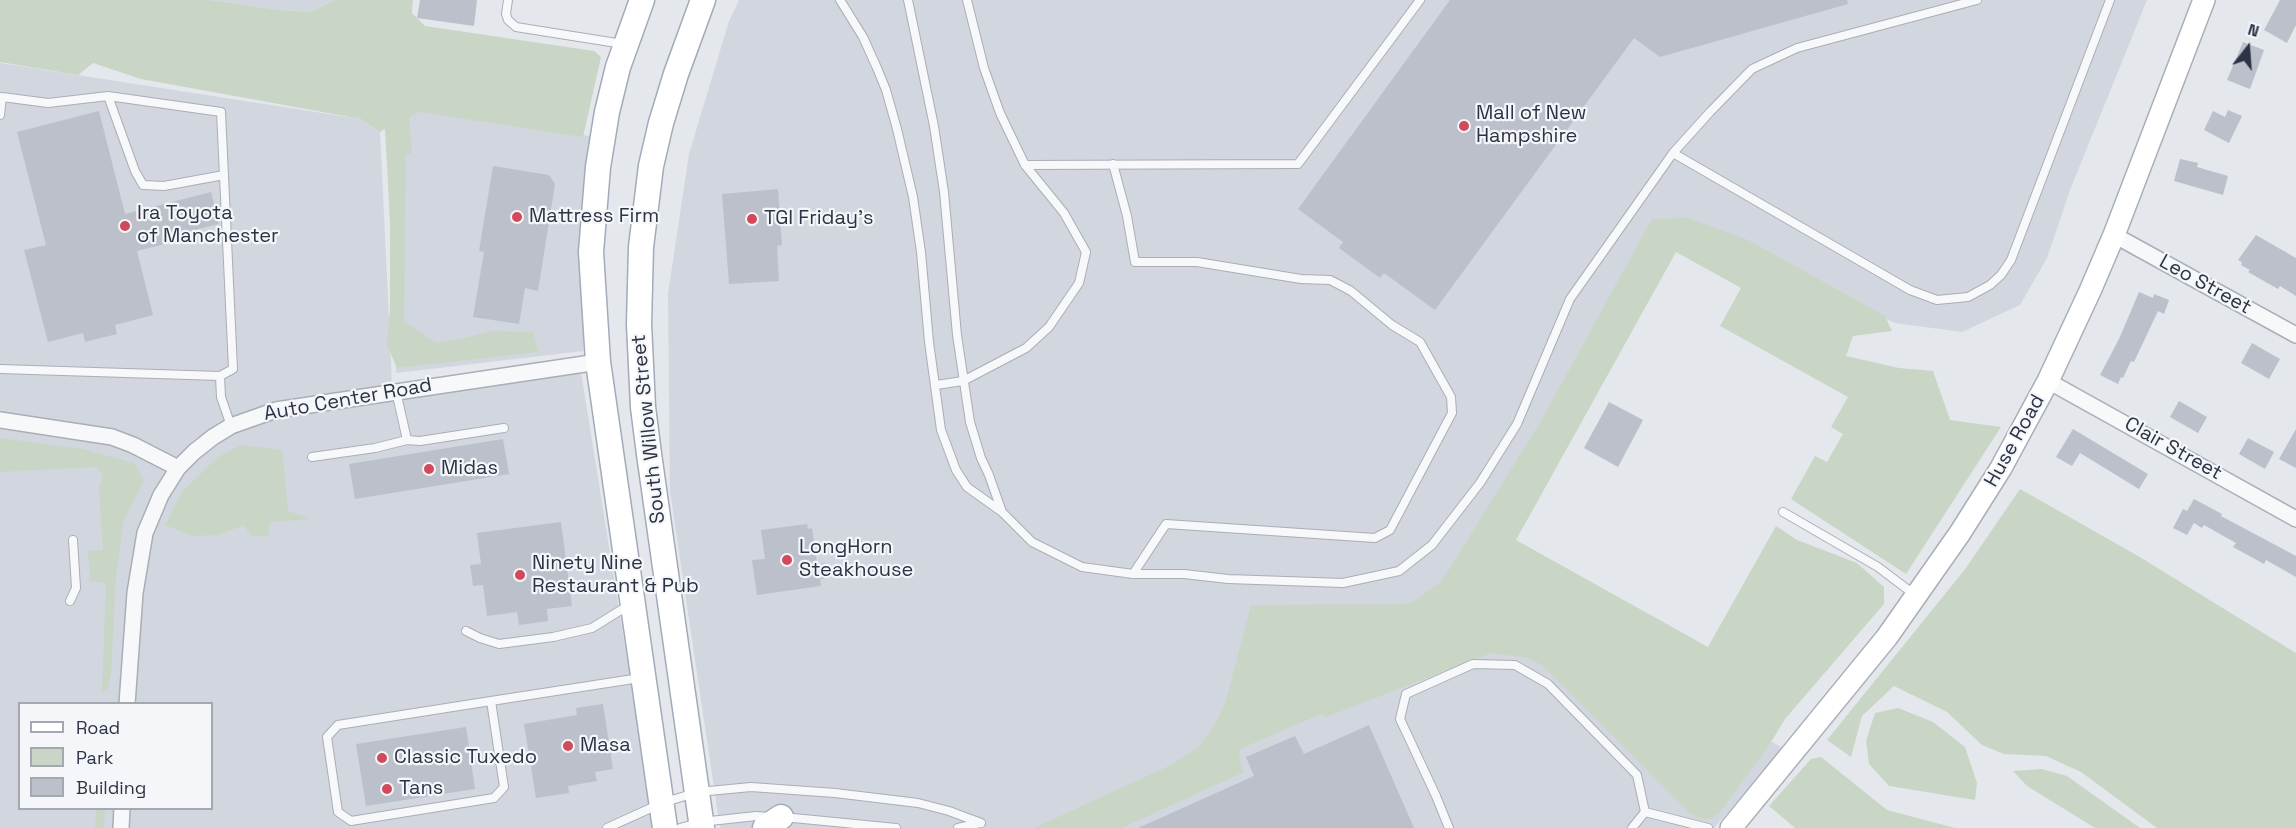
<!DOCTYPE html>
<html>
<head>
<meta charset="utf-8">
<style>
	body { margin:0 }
	#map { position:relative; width:2296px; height:828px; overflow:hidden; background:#e4e7ec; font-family:"Space Grotesk",sans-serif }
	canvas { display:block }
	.legend { position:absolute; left:18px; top:702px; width:195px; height:108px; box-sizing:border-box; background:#f4f6f9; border:2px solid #a4a8b1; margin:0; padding:8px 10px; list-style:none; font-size:18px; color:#2b3445 }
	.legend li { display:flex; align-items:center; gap:12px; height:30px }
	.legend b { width:30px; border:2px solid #a4a8b1 }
	.north { position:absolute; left:2218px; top:18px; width:60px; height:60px; -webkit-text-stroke:4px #f4f6f9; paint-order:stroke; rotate:17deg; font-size:16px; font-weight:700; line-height:24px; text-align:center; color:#2b3445 }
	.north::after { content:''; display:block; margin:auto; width:21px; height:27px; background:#2b3445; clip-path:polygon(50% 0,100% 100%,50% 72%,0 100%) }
</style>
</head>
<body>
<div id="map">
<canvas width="2296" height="828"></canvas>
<ul class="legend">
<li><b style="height:8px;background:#fff"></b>Road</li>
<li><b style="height:16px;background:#c9d6c5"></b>Park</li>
<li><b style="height:16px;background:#bbc0ca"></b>Building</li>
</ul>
<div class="north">N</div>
</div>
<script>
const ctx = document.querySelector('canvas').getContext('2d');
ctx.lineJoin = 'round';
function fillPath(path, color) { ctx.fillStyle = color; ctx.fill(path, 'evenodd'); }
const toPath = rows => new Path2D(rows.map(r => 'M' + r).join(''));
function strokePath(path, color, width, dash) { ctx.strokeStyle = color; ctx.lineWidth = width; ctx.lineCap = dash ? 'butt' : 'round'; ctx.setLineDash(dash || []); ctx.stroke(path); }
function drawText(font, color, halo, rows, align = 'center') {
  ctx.font = font + ' "Space Grotesk",sans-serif'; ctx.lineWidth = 4.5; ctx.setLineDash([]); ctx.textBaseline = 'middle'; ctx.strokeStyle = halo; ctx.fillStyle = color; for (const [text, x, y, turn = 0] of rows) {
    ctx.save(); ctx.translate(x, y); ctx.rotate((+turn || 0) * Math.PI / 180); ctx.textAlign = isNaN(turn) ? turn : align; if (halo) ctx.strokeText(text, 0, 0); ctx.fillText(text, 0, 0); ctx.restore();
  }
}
fillPath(toPath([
	[210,0,334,0,311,12,280,10],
	[739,0,2147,0,2070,190,2047,258,2020,305,1962,332,1895,323,1723,241,1666,229,1460,616,1436,634,1411,642,1270,605,1228,732,1468,633,1648,676,1783,748,1714,828,720,828,670,491,668,294,689,154,729,21],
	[0,63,361,119,380,132,392,383,581,372,654,828,0,828],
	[20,704,212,704,212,808,20,808],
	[401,109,596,137,586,243,583,351,396,373,386,122]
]), '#d2d6de');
fillPath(toPath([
	[0,0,210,0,280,10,311,12,334,0,413,0,412,13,425,26,594,51,601,57,583,137,420,112,409,117,412,153,406,154,404,321,436,343,464,338,491,331,533,332,538,352,397,368,387,345,390,309,390,221,385,129,380,132,361,119,141,79,93,63,78,75,0,62],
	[1688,218,1748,240,1885,316,1892,331,1853,336,1846,356,1899,368,1933,371,1950,420,2001,427,1906,574,1791,499,1815,456,1827,462,1843,434,1831,427,1848,397,1720,326,1741,288,1676,252,1516,540,1708,647,1776,526,1797,540,1857,563,1884,587,1884,604,1785,719,1768,747,1719,813,1710,819,1700,819,1690,813,1542,665,1527,658,1491,653,1326,717,1321,714,1240,749,1239,760,1244,772,1122,828,1034,828,1171,765,1199,747,1214,726,1225,704,1251,605,1410,604,1442,581,1541,421,1652,219],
	[0,438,83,449,134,463,144,481,124,519,116,575,111,674,107,690,102,691,106,583,90,581,88,551,103,550,99,488,103,476,97,467,0,472],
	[241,445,282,450,288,511,311,519,270,522,268,536,251,536,244,525,218,535,192,536,165,525,181,493,218,457],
	[2020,489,2138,556,2296,653,2296,828,2157,828,2081,772,2046,756,2004,754,1982,745,1947,712,1894,686,1862,716,1851,757,1827,740,1966,568],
	[1898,708,1933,722,1965,747,1977,783,1975,800,1889,786,1869,764,1866,741,1875,713],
	[1821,757,1887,810,1955,828,1795,828,1769,806,1811,759],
	[2042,769,2067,776,2140,828,2095,828,2027,786,2013,771],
	[96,809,105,809,104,828,95,828]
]), '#c9d6c5');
fillPath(toPath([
	[420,0,477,0,474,26,417,18],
	[1450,0,1847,0,1848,4,1660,57,1634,38,1435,310,1384,273,1380,278,1339,248,1343,242,1298,209],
	[2280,0,2296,0,2296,25,2287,43,2264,30],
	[2243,42,2264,50,2250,89,2227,80],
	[2228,110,2242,116,2229,143,2204,130,2213,111,2225,117],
	[99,111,125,214,211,192,219,224,198,229,200,235,137,251,153,315,115,325,117,334,85,342,83,333,48,342,24,250,46,245,17,132],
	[2180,159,2198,163,2197,167,2228,176,2223,195,2174,181],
	[493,166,549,175,555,184,538,291,525,288,519,324,473,317,484,252,479,251],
	[778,189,782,245,777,246,779,281,729,284,722,194],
	[2256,235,2296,258,2296,296,2280,286,2278,289,2248,272,2250,270,2241,265,2242,262,2238,260],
	[2139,292,2153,298,2154,294,2169,300,2164,314,2158,311,2134,362,2131,361,2123,378,2121,377,2118,384,2100,375,2119,339],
	[2252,343,2280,359,2269,379,2241,363],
	[2179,401,2207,417,2198,433,2170,417],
	[1609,402,1643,420,1618,467,1584,448],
	[2073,429,2148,474,2139,489,2080,453,2072,466,2056,457],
	[2296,429,2296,468,2279,459],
	[2248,438,2274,452,2265,469,2239,454],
	[503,439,509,474,355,499,349,464],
	[2194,499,2222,514,2221,516,2296,556,2296,577,2266,560,2264,564,2233,547,2236,543,2204,525,2202,528,2194,523,2187,535,2173,528,2183,509,2187,511],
	[561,522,572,606,547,609,548,621,519,625,517,612,487,616,483,585,473,586,470,565,481,564,477,533],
	[807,524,808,529,812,528,817,564,827,563,829,578,820,579,821,586,757,595,752,560,765,559,761,530],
	[603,704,613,769,595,772,597,781,568,786,569,793,536,798,524,724,577,715,576,708],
	[1369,725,1414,828,1138,828,1254,776,1246,757,1295,736,1304,754],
	[466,727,475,789,366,806,356,744]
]), '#bbc0ca');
const lane = toPath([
	[508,0,506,14,508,20,516,27,623,44],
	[840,0,863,37,877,68,886,90,897,129,913,197,921,252,929,342,941,430,956,470,967,487,1002,512,1032,542,1082,567,1133,574,1184,574,1228,579,1343,583,1399,571,1432,545,1480,483,1517,424,1570,299,1673,153,1710,112,1752,69,1797,48,1977,0],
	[908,0,934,126,944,192,957,335,970,422,981,458,989,475,1002,512],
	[108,96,135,171,143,185,164,186,224,175],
	[0,115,2,97,48,103,108,96,221,112,233,369,220,376,221,397,231,426],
	[1673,153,1910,290,1937,300,1968,297,1990,285,2001,275,2011,260,2110,0],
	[1113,164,1127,216,1135,262,1197,262,1301,279,1330,280,1336,283,1351,291,1392,325,1420,342,1451,397,1452,413,1390,530,1375,538,1166,524,1133,574],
	[1025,165,1298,164,1420,0],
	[0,369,220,376],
	[936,385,963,381,1026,348,1049,327,1079,283,1086,252,1064,213,1025,165,1000,113,984,68,967,0],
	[396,391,407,440,420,441,504,428],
	[312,457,375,448,407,440],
	[1783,512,1878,567,1915,595],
	[70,601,76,588,73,540],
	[466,631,480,638,499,644,553,637,592,628,629,605],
	[491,701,504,787,494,798,351,821,338,812,327,737,338,725,491,701,640,678],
	[783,817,896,828],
	[607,828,662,803,698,792,751,787,835,793,918,803,949,811,981,823],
	[680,828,701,822,756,816,771,817],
	[958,828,980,823],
	[1449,828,1436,796,1400,719,1406,694,1473,664,1515,665,1548,684,1637,775,1645,812],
	[1632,828,1645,812,1708,828]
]);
const street = toPath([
	[2114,235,2296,335],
	[2048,381,2296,519],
	[0,420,112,437,133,445,178,468],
	[127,704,135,593,145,533,161,495,178,468,194,452,213,437,231,426,276,410,598,362],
	[121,828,122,808]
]);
const secondary = toPath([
	[1731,828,1887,637,1960,533,2001,468,2048,381,2090,291,2114,235,2204,0]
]);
const primary = toPath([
	[642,0,618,67,607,112,598,167,591,252,598,362,665,828],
	[702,828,649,454,643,407,639,324,641,247,651,166,661,123,676,74,703,0],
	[765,828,781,817]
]);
strokePath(lane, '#a9aeb7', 10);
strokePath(street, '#a9aeb7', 18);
strokePath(secondary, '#a9aeb7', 24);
strokePath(primary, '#a3abb8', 27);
strokePath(lane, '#f7f8fa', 8);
strokePath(street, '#f7f8fa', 15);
strokePath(secondary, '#fff', 21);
strokePath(primary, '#fff', 24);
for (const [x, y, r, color] of [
	[1464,126,6,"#d1495b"],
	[517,217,6,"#d1495b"],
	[752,219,6,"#d1495b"],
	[125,226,6,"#d1495b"],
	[429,469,6,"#d1495b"],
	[787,560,6,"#d1495b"],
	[520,575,6,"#d1495b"],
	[568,746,6,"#d1495b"],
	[382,758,6,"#d1495b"],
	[387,789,6,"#d1495b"]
]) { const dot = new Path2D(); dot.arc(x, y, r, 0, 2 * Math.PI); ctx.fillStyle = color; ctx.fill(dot); strokePath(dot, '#f4f6f9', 2); }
drawText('20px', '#2b3445', '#f4f6f9', [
	["Mall of New",1476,114],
	["Hampshire",1476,137],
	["Ira Toyota",137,214],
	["of Manchester",137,237],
	["Mattress Firm",529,217],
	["TGI Friday's",764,219],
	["Midas",441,469],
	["LongHorn",799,548],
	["Steakhouse",799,571],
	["Ninety Nine",532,564],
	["Restaurant & Pub",532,587],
	["Masa",580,746],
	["Classic Tuxedo",394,758],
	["Tans",399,789]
], 'left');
drawText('20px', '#2b3445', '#f4f6f9', [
	["Leo Street",2205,285,29],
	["Auto Center Road",348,400,-10],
	["South Willow Street",649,429,-96],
	["Huse Road",2015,441,-61],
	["Clair Street",2173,449,29]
]);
</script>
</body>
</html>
